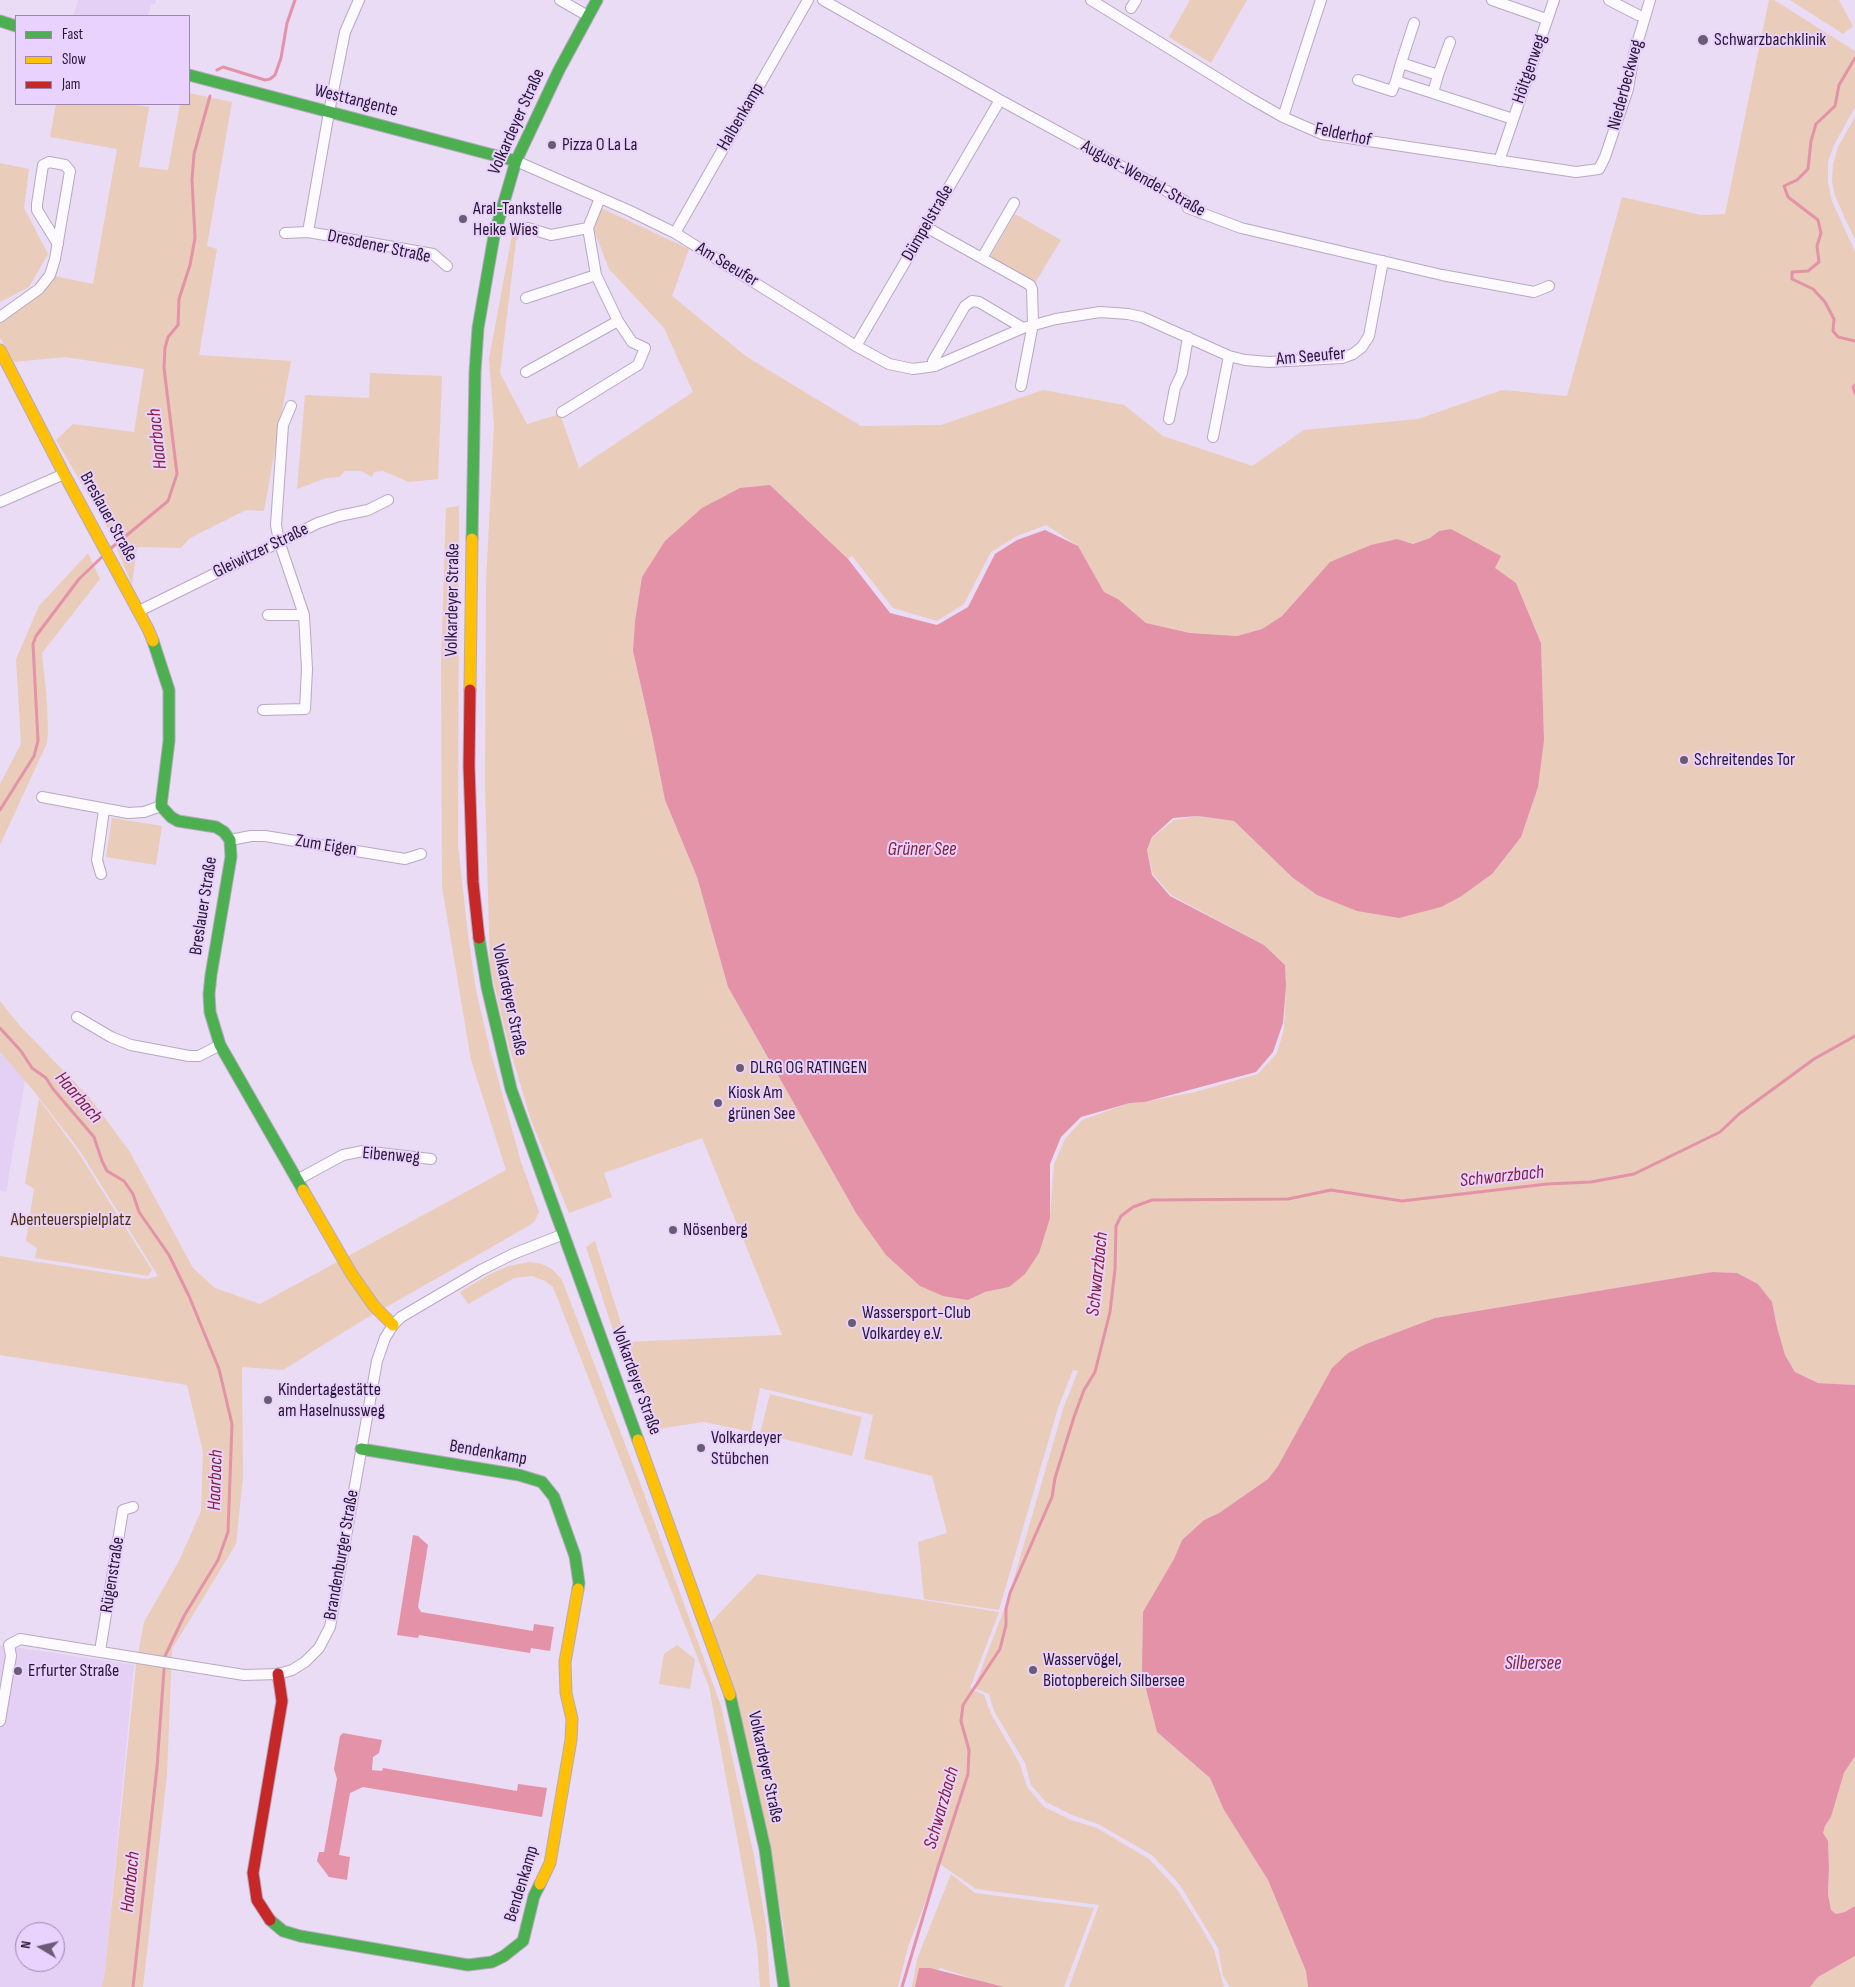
<!DOCTYPE html>
<html>
<head>
<meta charset="utf-8">
<style>
	body { margin:0 }
	#map { position:relative; width:1855px; height:1987px; overflow:hidden; background:#e9dcf4; font-family:"Sofia Sans Condensed",sans-serif }
	canvas { display:block }
	.legend { position:absolute; left:15px; top:15px; width:175px; height:90px; box-sizing:border-box; background:#ead2fe; border:1px solid #9c87ac; margin:0; padding:6px 9px; list-style:none; font-size:15px; color:#271732 }
	.legend li { display:flex; align-items:center; gap:10px; height:25px }
	.legend b { width:25px; border:1px solid #9c87ac }
	.north { position:absolute; left:15px; top:1922px; width:50px; height:50px; box-sizing:border-box; background:#ead2fe; border:1px solid #9c87ac; border-radius:50%; rotate:279deg; font-size:14px; font-weight:700; line-height:20px; text-align:center; color:#271732 }
	.north::after { content:''; display:block; margin:auto; width:18px; height:22px; background:#6b5c76; clip-path:polygon(50% 0,100% 100%,50% 72%,0 100%) }
</style>
</head>
<body>
<div id="map">
<canvas width="1855" height="1987"></canvas>
<ul class="legend">
<li><b style="height:6px;background:#4caf50"></b>Fast</li>
<li><b style="height:6px;background:#ffc107"></b>Slow</li>
<li><b style="height:6px;background:#c62828"></b>Jam</li>
</ul>
<div class="north">N</div>
</div>
<script>
const ctx = document.querySelector('canvas').getContext('2d');
ctx.lineJoin = 'round';
function fillPath(path, color) { ctx.fillStyle = color; ctx.fill(path, 'evenodd'); }
const toPath = rows => new Path2D(rows.map(r => 'M' + r).join(''));
function strokePath(path, color, width, dash) { ctx.strokeStyle = color; ctx.lineWidth = width; ctx.lineCap = dash ? 'butt' : 'round'; ctx.setLineDash(dash || []); ctx.stroke(path); }
function drawText(font, color, halo, rows, align = 'center') {
  ctx.font = font + ' "Sofia Sans Condensed",sans-serif'; ctx.lineWidth = 4; ctx.setLineDash([]); ctx.textBaseline = 'middle'; ctx.strokeStyle = halo; ctx.fillStyle = color; for (const [text, x, y, turn = 0] of rows) {
    ctx.save(); ctx.translate(x, y); ctx.rotate((+turn || 0) * Math.PI / 180); ctx.textAlign = isNaN(turn) ? turn : align; if (halo) ctx.strokeText(text, 0, 0); ctx.fillText(text, 0, 0); ctx.restore();
  }
}
fillPath(toPath([
	[78,0,156,0,155,5,151,4,148,16,73,16],
	[0,1052,25,1080,6,1192,0,1191],
	[0,1645,134,1665,105,1970,102,1987,0,1987],
	[25,1932,55,1932,55,1962,25,1962]
]), '#e5d0f5');
fillPath(toPath([
	[1190,0,1247,0,1211,63,1169,37],
	[1769,0,1774,0,1855,51,1855,107,1834,145,1828,162,1828,182,1832,201,1855,252,1855,1385,1818,1383,1795,1372,1785,1355,1777,1327,1772,1302,1758,1284,1737,1273,1712,1272,1435,1318,1366,1344,1348,1353,1278,1466,1268,1479,1219,1513,1204,1520,1182,1540,1174,1559,1157,1732,1210,1778,1224,1810,1268,1880,1306,1971,1308,1987,1230,1987,1223,1976,1218,1948,1180,1885,1152,1855,1098,1824,1072,1815,1046,1802,1031,1785,1025,1763,994,1711,989,1694,974,1688,1008,1599,1063,1409,1078,1371,1073,1370,1058,1408,999,1610,924,1599,918,1542,947,1533,932,1476,864,1459,873,1415,760,1388,751,1432,704,1422,650,1430,633,1361,622,1358,586,1247,595,1241,627,1342,782,1335,702,1138,604,1173,612,1197,569,1213,531,1120,509,1046,490,967,485,786,486,583,494,426,489,359,514,224,525,227,516,241,500,373,527,424,560,414,579,468,693,392,664,328,609,269,594,230,601,208,689,249,672,296,747,357,861,426,941,425,1043,390,1124,405,1163,436,1252,466,1304,430,1418,419,1502,390,1567,396,1622,197,1701,215,1725,214],
	[770,485,848,559,852,556,893,608,937,621,964,604,991,552,1017,536,1046,525,1078,546,1104,592,1118,599,1146,623,1190,633,1237,636,1262,629,1282,616,1330,562,1397,539,1413,544,1430,538,1439,531,1516,583,1541,643,1544,740,1317,895,1293,878,1234,821,1198,816,1174,820,1153,837,1147,850,1153,874,1171,895,1264,945,1285,965,1286,986,1284,1029,1277,1053,1258,1074,1195,1092,1145,1102,1130,1103,1082,1120,1065,1139,1054,1164,1050,1218,1009,1287,985,1292,968,1300,856,1213,728,987,697,877,665,800,652,735,633,651,635,621,642,577],
	[1790,0,1839,0,1853,26,1843,34],
	[189,93,232,102,207,246,217,249,199,355,291,361,264,511,246,510,190,538,181,548,137,547,132,585,110,532,56,440,73,424,134,432,144,369,65,357,14,362,0,338,0,323,31,300,55,276,93,284,117,149,50,137,56,104,128,104,149,107,139,167,168,170,180,104,189,104],
	[1855,117,1855,240,1835,196,1832,181,1833,164,1838,147],
	[0,163,29,169,24,208,48,254,29,287,0,302],
	[1015,214,1061,240,1035,283,990,257],
	[370,373,442,376,438,479,409,482,383,471,374,472,372,477,361,471,345,471,339,477,326,478,297,489,305,395,369,398],
	[459,506,458,845,468,935,476,990,489,1046,521,1162,539,1212,534,1222,525,1228,360,1322,283,1370,242,1367,243,1477,236,1544,172,1649,167,1775,143,1987,102,1987,105,1970,136,1665,144,1622,179,1561,201,1511,203,1452,187,1385,0,1355,0,1256,146,1279,158,1276,80,1151,33,1090,0,1052,0,1001,20,1026,90,1098,130,1152,193,1268,215,1288,260,1304,506,1170,471,1060,442,887,441,662,446,508],
	[88,553,100,579,42,653,47,702,48,732,47,743,0,845,0,784,21,744,16,659,39,606],
	[112,818,162,826,156,865,106,857],
	[39,1099,78,1152,152,1270,148,1276,35,1258,37,1248,26,1241,34,1189,25,1183],
	[530,1262,542,1264,553,1270,562,1280,643,1491,721,1706,754,1856,766,1925,770,1987,760,1987,757,1945,709,1687,553,1287,545,1281,532,1276,514,1278,468,1304,460,1292,490,1274,509,1266],
	[770,1394,862,1417,852,1456,760,1433],
	[757,1574,999,1612,970,1688,984,1695,991,1714,1020,1764,1027,1787,1044,1807,1071,1820,1097,1828,1149,1859,1176,1888,1201,1927,1214,1950,1224,1987,1069,1987,1099,1905,976,1889,940,1864,908,1947,898,1987,790,1987,783,1923,747,1740,710,1623],
	[677,1645,695,1659,690,1689,659,1684,664,1654],
	[1855,1756,1855,1906,1845,1912,1836,1914,1831,1910,1828,1894,1829,1867,1828,1841,1822,1833,1825,1826,1831,1817,1844,1773],
	[951,1874,975,1893,1094,1908,1064,1987,997,1987,941,1968,926,1974,924,1987,912,1987,917,1959],
	[1855,1956,1855,1987,1810,1987,1818,1977]
]), '#eaccbb');
fillPath(toPath([
	[770,485,848,559,890,613,937,625,968,607,995,554,1017,540,1045,530,1078,546,1104,592,1118,599,1146,623,1190,633,1237,636,1262,629,1282,616,1330,562,1371,545,1397,539,1413,544,1430,538,1439,531,1451,529,1501,556,1495,568,1516,583,1541,643,1544,740,1538,787,1521,837,1492,874,1460,897,1441,907,1399,918,1357,911,1317,895,1293,878,1234,821,1198,816,1173,818,1152,837,1147,850,1152,875,1170,896,1264,945,1285,965,1286,986,1283,1023,1273,1052,1256,1072,1145,1102,1130,1103,1081,1117,1061,1137,1050,1164,1050,1218,1039,1253,1025,1274,1009,1287,985,1292,968,1300,943,1296,920,1286,886,1255,856,1213,728,987,697,877,665,800,652,735,633,651,635,621,642,577,665,541,702,508,740,488],
	[1712,1272,1737,1273,1758,1284,1772,1302,1777,1327,1785,1355,1795,1372,1818,1383,1855,1385,1855,1756,1844,1773,1831,1817,1825,1826,1823,1833,1828,1841,1829,1867,1828,1894,1831,1910,1836,1914,1845,1912,1855,1906,1855,1956,1818,1977,1810,1987,1308,1987,1306,1971,1268,1880,1224,1810,1210,1778,1157,1732,1142,1673,1143,1612,1174,1559,1182,1540,1204,1520,1219,1513,1268,1479,1278,1466,1332,1368,1348,1353,1366,1344,1435,1318],
	[413,1535,418,1536,428,1545,418,1607,421,1612,533,1631,534,1624,554,1627,550,1651,531,1648,530,1653,419,1635,418,1638,397,1635],
	[343,1733,382,1740,379,1753,373,1757,372,1770,382,1771,383,1768,517,1791,518,1784,547,1788,542,1817,363,1787,350,1793,339,1855,350,1857,347,1880,329,1877,317,1861,319,1852,324,1852,337,1779,334,1769,340,1736],
	[919,1968,930,1968,1004,1987,915,1987]
]), '#e392a8');
strokePath(toPath([
	[1855,58,1839,85,1835,106,1816,124,1811,141,1808,169,1797,180,1784,186,1788,197,1818,220,1821,233,1817,246,1819,262,1808,271,1792,272,1792,279,1813,289,1825,302,1834,319,1833,331,1838,337,1855,341],
	[217,70,223,67,265,80,270,79,275,75,281,58,287,23,295,0],
	[1855,385,1853,387,1855,393],
	[110,549,168,501,177,474,164,368,165,348,168,337,178,325,179,299,190,265,195,238,192,180,194,154,210,96],
	[0,810,34,756,38,741,33,644,36,636,79,579,103,556],
	[0,1028,21,1051,32,1068,46,1078,53,1089,94,1137,102,1161,107,1171,124,1181,133,1194,139,1212,169,1255,189,1296,219,1369,232,1424,228,1532,218,1560,184,1616,165,1656,157,1767,133,1987],
	[902,1987,938,1867,968,1774,969,1750,961,1721,963,1705,1000,1649,1006,1625,1006,1609,1010,1593,1052,1497,1055,1478,1074,1417,1084,1390,1095,1372,1110,1312,1115,1269,1116,1226,1121,1216,1133,1207,1152,1200,1288,1199,1331,1190,1402,1201,1547,1184,1591,1182,1634,1174,1720,1132,1739,1114,1814,1059,1855,1036]
]), '#e392a8', 3);
const street = toPath([
	[359,0,345,32,329,112,308,232,433,254,447,266],
	[560,0,588,16],
	[823,0,1000,100,1185,201,1188,208,1204,214,1241,228,1442,275,1534,292,1549,286],
	[1091,0,1248,97,1283,117,1322,134,1576,172,1599,169,1605,157,1628,89,1634,54,1650,0],
	[1492,0,1546,19],
	[1609,0,1638,15],
	[1131,8,1136,0],
	[1401,63,1414,23],
	[1438,75,1450,42],
	[1358,80,1392,91,1396,81],
	[1433,93,1438,75,1401,63,1396,81,1513,119],
	[1283,117,1321,0],
	[516,161,630,211,675,233,856,346,889,364,913,369,935,366,1023,328,1056,319,1100,312,1128,314,1142,317,1229,356,1245,360,1269,362,1342,358,1353,354,1362,347,1369,336,1383,261],
	[1499,161,1554,0],
	[926,227,1030,285,1032,289,1033,324,1021,386],
	[528,228,551,235,588,228],
	[285,233,308,232],
	[675,233,808,0],
	[982,258,1014,203],
	[526,298,596,275],
	[0,317,39,289,50,275,55,259,70,171,65,165,49,162,43,165,37,204,37,210,58,244],
	[856,346,1000,100],
	[935,366,933,361,965,306,972,301,979,302,1023,328],
	[526,372,618,321],
	[562,412,638,365,645,348,632,342,618,321,596,275,588,228,600,198],
	[1169,419,1175,388,1182,373,1188,337],
	[1213,437,1229,356],
	[0,502,64,474],
	[139,611,318,523,339,516,368,510,388,500],
	[268,615,304,615],
	[263,710,305,709,307,669,304,615,279,541,276,525,283,425,291,406],
	[42,797,128,813,144,812,161,806],
	[230,840,251,836,265,836,405,859,421,854],
	[101,874,97,860,104,810],
	[77,1017,111,1037,131,1045,189,1056,199,1056,220,1045],
	[297,1180,343,1155,363,1151,431,1159],
	[9,1645,20,1639,244,1675,278,1674,292,1670,305,1662,319,1648,330,1627,377,1361,385,1338,393,1325,401,1317,481,1270,513,1254,564,1234],
	[100,1651,123,1510,133,1507],
	[0,1721,11,1656,9,1645]
]);
const fast = toPath([
	[0,21,16,26],
	[189,75,516,161],
	[472,539,475,372,478,328,494,236,516,161,559,70,597,0],
	[153,641,169,690,169,741,161,806,171,817,178,821,216,827,224,832,230,840,231,857,211,975,209,994,210,1012,220,1045,303,1190],
	[479,938,487,987,511,1089,638,1440],
	[361,1449,519,1475,542,1482,554,1497,575,1556,579,1583,578,1589],
	[730,1695,765,1849,784,1987],
	[270,1920,283,1931,300,1936,468,1965,492,1962,504,1956,523,1941,534,1896,540,1884]
]);
const slow = toPath([
	[0,350,64,474,148,629,153,641],
	[470,690,472,539],
	[303,1190,351,1273,374,1306,393,1325],
	[638,1440,730,1695],
	[540,1884,550,1863,571,1740,572,1719,566,1693,565,1662,578,1589]
]);
const jam = toPath([
	[470,690,469,766,473,882,479,938],
	[270,1920,257,1900,253,1873,282,1701,278,1674]
]);
strokePath(street, '#b6a9c1', 12);
strokePath(fast, '#b6a9c1', 13);
strokePath(slow, '#b6a9c1', 13);
strokePath(jam, '#b6a9c1', 13);
strokePath(street, '#fcfafd', 10);
strokePath(fast, '#4caf50', 11);
strokePath(slow, '#ffc107', 11);
strokePath(jam, '#c62828', 11);
for (const [x, y, r, color] of [
	[1703,40,6,"#6b5c76"],
	[552,145,5,"#6b5c76"],
	[463,219,5,"#6b5c76"],
	[1684,760,5,"#6b5c76"],
	[740,1068,5,"#6b5c76"],
	[718,1103,5,"#6b5c76"],
	[673,1230,5,"#6b5c76"],
	[852,1323,5,"#6b5c76"],
	[268,1400,5,"#6b5c76"],
	[701,1448,5,"#6b5c76"],
	[1033,1670,5,"#6b5c76"],
	[18,1671,5,"#6b5c76"]
]) { const dot = new Path2D(); dot.arc(x, y, r, 0, 2 * Math.PI); ctx.fillStyle = color; ctx.fill(dot); strokePath(dot, '#ead2fe', 2); }
drawText('18px', '#271732', '#ead2fe', [
	["Schwarzbachklinik",1714,40],
	["Pizza O La La",562,145],
	["Aral-Tankstelle",473,209],
	["Heike Wies",473,230],
	["Schreitendes Tor",1694,760],
	["DLRG OG RATINGEN",750,1068],
	["Kiosk Am",728,1093],
	["grünen See",728,1114],
	["Nösenberg",683,1230],
	["Wassersport-Club",862,1313],
	["Volkardey e.V.",862,1334],
	["Kindertagestätte",278,1390],
	["am Haselnussweg",278,1411],
	["Volkardeyer",711,1438],
	["Stübchen",711,1459],
	["Wasservögel,",1043,1660],
	["Biotopbereich Silbersee",1043,1681],
	["Erfurter Straße",28,1671]
], 'left');
drawText('18px', '#271732', '#ead2fe', [
	["Höltgenweg",1530,69,-71],
	["Niederbeckweg",1626,85,-75],
	["Westtangente",356,101,14],
	["Halbenkamp",741,117,-60],
	["Volkardeyer Straße",517,122,-66],
	["Felderhof",1343,135,12],
	["August-Wendel-Straße",1143,179,29],
	["Dümpelstraße",928,223,-60],
	["Dresdener Straße",379,247,12],
	["Am Seeufer",727,265,31],
	["Am Seeufer",1311,357,-5],
	["Breslauer Straße",108,517,61],
	["Gleiwitzer Straße",261,551,-26],
	["Volkardeyer Straße",453,600,-89],
	["Zum Eigen",326,846,9],
	["Breslauer Straße",204,906,-81],
	["Volkardeyer Straße",509,1000,78],
	["Eibenweg",391,1156,5],
	["Volkardeyer Straße",636,1381,70],
	["Bendenkamp",488,1453,10],
	["Brandenburger Straße",342,1555,-80],
	["Rügenstraße",113,1575,-81],
	["Volkardeyer Straße",765,1767,78],
	["Bendenkamp",522,1884,-73]
]);
drawText('18px', '#4c3007', '#ead2fe', [
	["Abenteuerspielplatz",71,1220]
]);
drawText('italic 19px', '#83203a', '#ead2fe', [
	["Haarbach",158,439,-96],
	["Grüner See",922,850],
	["Haarbach",78,1098,49],
	["Schwarzbach",1502,1177,-6],
	["Schwarzbach",1098,1274,-84],
	["Haarbach",216,1480,-88],
	["Silbersee",1533,1664],
	["Schwarzbach",942,1808,-74],
	["Haarbach",131,1882,-84]
]);
</script>
</body>
</html>
